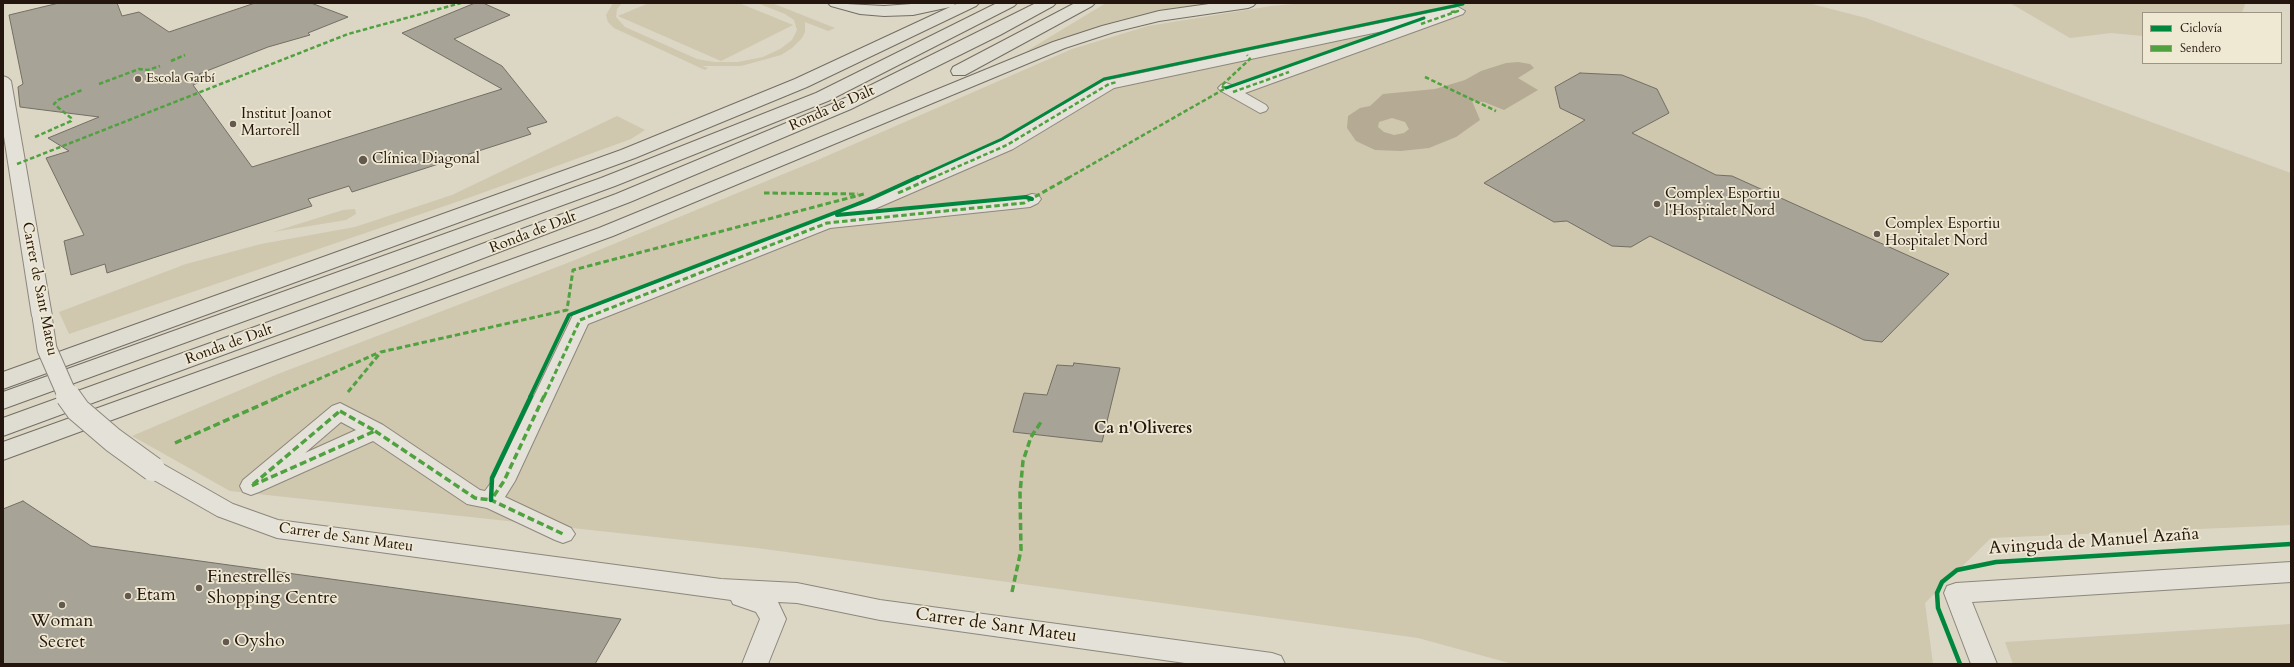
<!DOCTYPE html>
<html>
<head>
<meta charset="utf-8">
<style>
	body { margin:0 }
	#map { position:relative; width:2294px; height:667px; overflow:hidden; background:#dcd6c4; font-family:Cardo,serif }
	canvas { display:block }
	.frame { position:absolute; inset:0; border:4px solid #24160f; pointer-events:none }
	.legend { position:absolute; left:2142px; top:12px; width:140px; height:52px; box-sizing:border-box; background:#efe8d2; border:1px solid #9e9484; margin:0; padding:5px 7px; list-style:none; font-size:12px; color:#24160f }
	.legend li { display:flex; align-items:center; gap:8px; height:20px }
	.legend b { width:20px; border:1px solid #9e9484 }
</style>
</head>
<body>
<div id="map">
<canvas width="2294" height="667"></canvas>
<div class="frame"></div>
<ul class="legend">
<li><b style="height:5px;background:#00873e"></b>Ciclovía</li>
<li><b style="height:5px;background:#50a13f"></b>Sendero</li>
</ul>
</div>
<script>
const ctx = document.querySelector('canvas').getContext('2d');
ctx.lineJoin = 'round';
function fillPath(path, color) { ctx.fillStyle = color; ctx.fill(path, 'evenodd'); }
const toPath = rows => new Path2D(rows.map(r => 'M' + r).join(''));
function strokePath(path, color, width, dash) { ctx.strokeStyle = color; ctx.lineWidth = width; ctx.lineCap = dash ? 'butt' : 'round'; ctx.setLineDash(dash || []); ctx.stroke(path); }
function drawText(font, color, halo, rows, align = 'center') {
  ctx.font = font + ' Cardo,serif'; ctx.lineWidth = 3.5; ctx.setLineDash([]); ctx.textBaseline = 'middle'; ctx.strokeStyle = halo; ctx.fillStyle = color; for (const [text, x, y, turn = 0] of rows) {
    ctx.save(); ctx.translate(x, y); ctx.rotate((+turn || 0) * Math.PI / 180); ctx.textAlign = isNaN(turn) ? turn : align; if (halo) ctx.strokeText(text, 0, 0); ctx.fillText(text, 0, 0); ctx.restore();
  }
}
fillPath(toPath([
	[613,3,622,3,617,9,616,17,625,27,697,59,714,62,738,62,763,57,780,49,792,40,797,30,794,20,785,14,757,3,772,3,835,28,828,31,805,22,805,32,802,38,792,48,781,55,741,66,702,66,708,68,705,70,614,28,608,22,606,15],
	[649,3,739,3,793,25,721,61,618,16],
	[1106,3,1217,3,1152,12,1116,21,1025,52],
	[1306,3,1808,3,1866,18,2291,173,2291,525,1991,538,1925,603,1933,664,1513,664,1418,638,1273,618,757,548,230,491,132,436,278,374,570,262,820,159,1072,49,1148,26,1271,6],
	[2010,3,2245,3,2245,4,2242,13,2143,13,2143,36,2111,33,2070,38],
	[617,116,645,130,631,139,471,197,69,334,59,312,186,264,261,244,355,227,452,195],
	[355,209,356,214,346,220,273,232,343,210],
	[2291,624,2291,664,2013,664,2005,642]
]), '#cfc7ae');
fillPath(toPath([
	[1518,62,1530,64,1534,68,1518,78,1538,90,1504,110,1484,102,1472,101,1480,120,1456,137,1429,148,1401,151,1375,150,1356,141,1347,128,1348,116,1360,108,1370,106,1383,94,1435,89,1465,80,1481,71,1506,63],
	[1392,118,1405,122,1409,129,1404,133,1394,135,1384,132,1378,127,1379,122]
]), '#b5ab94');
const building = toPath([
	[59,3,117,3,122,16,139,12,169,32,255,3,311,3,348,17,308,33,310,35,268,47,199,74,209,78,193,85,252,167,502,89,402,33,475,3,483,3,510,15,454,39,502,66,547,122,527,128,531,134,352,192,349,186,308,199,312,206,107,273,105,264,71,275,64,241,84,235,46,158,69,151,48,138,99,117,20,107,18,87,23,84,9,15,59,3],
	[1580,73,1622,75,1657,89,1669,113,1632,133,1716,175,1732,176,1949,274,1882,342,1864,340,1650,236,1631,247,1612,246,1567,221,1554,222,1484,183,1585,120,1560,108,1555,87,1580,73],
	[1074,363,1120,368,1102,442,1013,432,1024,393,1047,395,1057,365,1073,366,1074,363],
	[23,501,91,546,621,619,595,664,3,664,3,509,23,501]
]);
fillPath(building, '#a8a397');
strokePath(building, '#736e64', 1);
const street = toPath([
	[1458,7,1465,11,1463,14,1245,93,1266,105,1268,108,1266,111,1260,113,1221,91,1218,88,1221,85,1226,83,1234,86,1397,28,1114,88,1013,149,863,214,1020,198,1032,194,1038,195,1041,199,1038,203,1030,207,830,228,588,324,515,481,505,497,571,528,575,534,571,540,563,543,555,540,487,508,467,504,373,441,259,492,251,495,243,492,240,486,243,480,332,406,340,403,383,425,480,490,485,491,495,477,573,315,821,219,1001,141,1104,81,1458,7],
	[341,422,356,430,305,453,341,422],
	[3,76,8,78,11,81,52,316,49,320,42,322,35,320,32,316,3,130,3,76],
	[153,461,161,463,233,504,278,520,721,579,797,583,880,600,1272,653,1281,656,1285,664,1192,664,880,620,797,603,778,602,786,619,768,664,742,664,760,619,756,612,733,604,731,600,277,538,217,516,145,475,142,469,145,463,153,461],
	[2291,562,2291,582,1972,602,1997,664,1971,664,1944,593,1947,586,1956,583,2291,562]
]);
const highway = toPath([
	[828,3,884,6,925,3,956,3,954,5,959,3,979,3,976,6,807,87,635,158,3,389,3,372,621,150,795,79,950,7,913,15,884,16,860,14,831,6,828,3],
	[997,3,1017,3,1014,6,828,101,615,186,3,409,3,392,601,178,816,93,997,3],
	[1036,3,1056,3,1053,6,1000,35,851,109,630,202,418,283,3,436,3,418,404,273,616,194,839,101,1036,3],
	[1075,3,1095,3,1092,6,965,75,953,75,951,71,953,67,1075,3],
	[1216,3,1256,3,1253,6,1248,8,1159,21,1114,32,1065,48,613,236,3,460,3,442,599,228,1053,42,1102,26,1159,11,1216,3]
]);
strokePath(street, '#8d877c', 2);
strokePath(highway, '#736e64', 2);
fillPath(street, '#e4e1d8');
fillPath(highway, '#dfdcd1');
const streetBridgeFar1 = toPath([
	[42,316,47,349,68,397]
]);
const streetBridge = toPath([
	[68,396,78,410,113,440,153,469]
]);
strokePath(streetBridgeFar1, '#8d877c', 21, []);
strokePath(streetBridge, '#8d877c', 26, []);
strokePath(streetBridgeFar1, '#e4e1d8', 19);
strokePath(streetBridge, '#e4e1d8', 24);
strokePath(toPath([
	[1421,24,1458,11,1451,12],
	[171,61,185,55],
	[1425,77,1496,111],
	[99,84,139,69,148,70,160,66],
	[1233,92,1289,72],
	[35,137,71,121,71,118,54,104,58,100,82,90],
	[17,164,348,34,461,3],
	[932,178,1007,145,1109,84,1117,82],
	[1068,178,1226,88,1221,86,1250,59,1247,55]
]), '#50a13f', 2.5, [4.5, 2.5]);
strokePath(toPath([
	[764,193,858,194],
	[898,193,934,177],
	[348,392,381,352,567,310,573,270,864,194],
	[278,397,378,353],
	[544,397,580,320,827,223,1024,203,1070,177]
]), '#50a13f', 3, [5.5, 3]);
strokePath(toPath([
	[544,396,504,481,491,500,563,534],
	[340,411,375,431,251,486,340,411],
	[375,431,475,498,491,500],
	[175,443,281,396],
	[1012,592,1021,550,1020,493,1023,461,1031,437,1041,422]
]), '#50a13f', 3.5, [7, 3.5]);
strokePath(toPath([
	[1226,88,1424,18],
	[916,178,1002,139,1104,79,1463,4]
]), '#00873e', 3);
strokePath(toPath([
	[837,215,1026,197,1032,199],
	[530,397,569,315,868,200,918,177]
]), '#00873e', 4);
strokePath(toPath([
	[491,500,492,478,531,396],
	[1960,664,1938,608,1937,593,1942,582,1957,570,1996,562,2291,544]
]), '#00873e', 4.5);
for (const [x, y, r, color] of [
	[138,79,4,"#64594e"],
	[233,124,4,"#64594e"],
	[363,160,5,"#64594e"],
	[1657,204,4,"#64594e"],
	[1877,234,4,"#64594e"],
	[199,588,4,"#64594e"],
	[128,596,4,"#64594e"],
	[62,605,4,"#64594e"],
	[226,642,4,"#64594e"]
]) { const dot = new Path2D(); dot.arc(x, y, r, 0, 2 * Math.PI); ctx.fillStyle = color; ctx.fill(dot); strokePath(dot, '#efe8d2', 1.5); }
drawText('13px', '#24160f', '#efe8d2', [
	["Escola Garbí",146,79]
], 'left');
drawText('15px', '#24160f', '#efe8d2', [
	["Ronda de Dalt",832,109,-24],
	["Ronda de Dalt",533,233,-21],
	["Carrer de Sant Mateu",39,289,79],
	["Ronda de Dalt",229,345,-20],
	["Carrer de Sant Mateu",346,538,8]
]);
drawText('15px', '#24160f', '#efe8d2', [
	["Institut Joanot",241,115],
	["Martorell",241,132],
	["Clínica Diagonal",372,160],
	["Complex Esportiu",1665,195],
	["l'Hospitalet Nord",1665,212],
	["Complex Esportiu",1885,225],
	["Hospitalet Nord",1885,242]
], 'left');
drawText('bold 16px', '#24160f', '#efe8d2', [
	["Ca n'Oliveres",1143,429]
]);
drawText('18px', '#24160f', '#efe8d2', [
	["Avinguda de Manuel Azaña",2094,542,-4],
	["Carrer de Sant Mateu",996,626,8]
]);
drawText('18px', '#24160f', '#efe8d2', [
	["Finestrelles",207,578],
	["Shopping Centre",207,599],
	["Etam",136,596],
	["Woman",62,622,"center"],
	["Secret",62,643,"center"],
	["Oysho",234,642]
], 'left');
</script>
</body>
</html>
